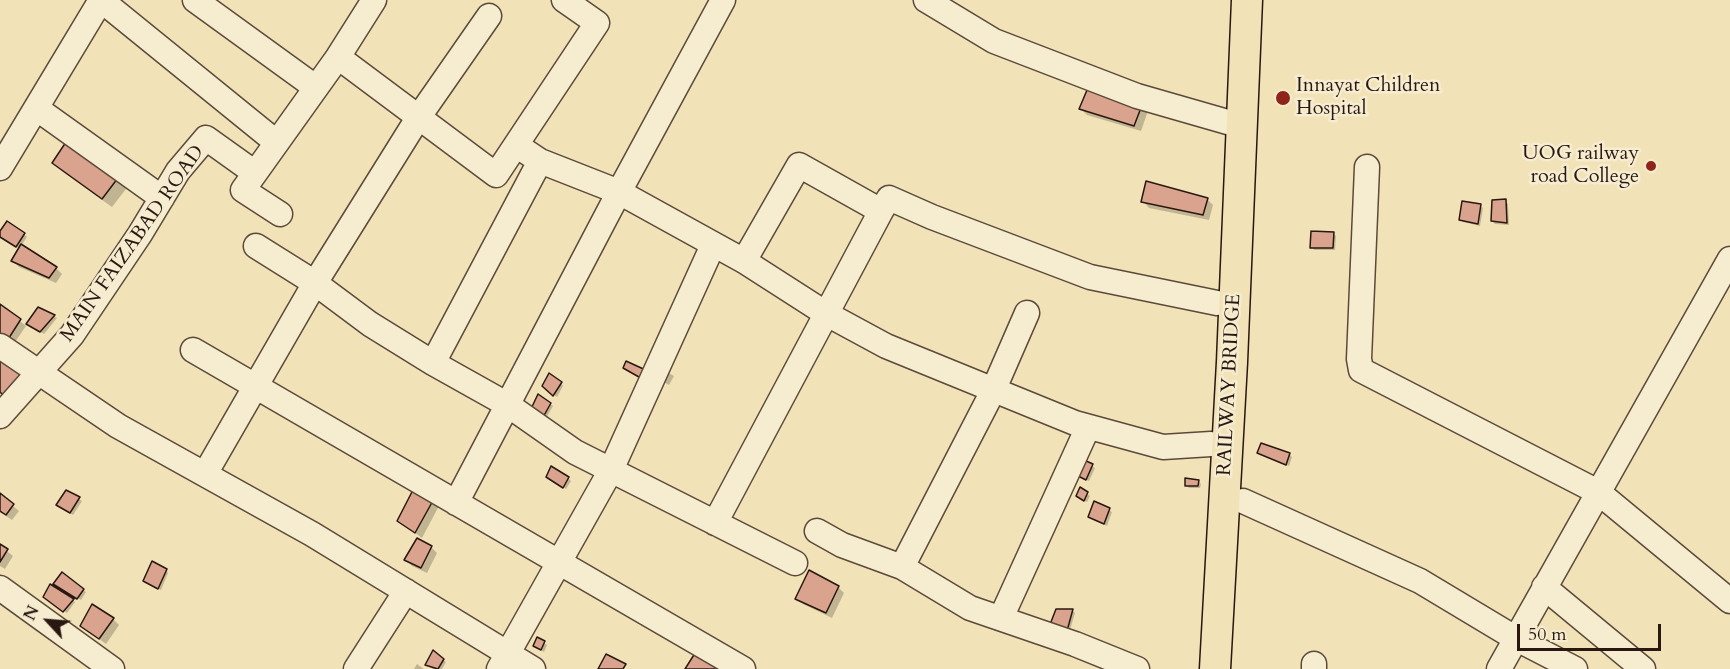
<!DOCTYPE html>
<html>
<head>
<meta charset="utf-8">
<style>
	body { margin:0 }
	#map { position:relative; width:1730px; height:669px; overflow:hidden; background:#f1e2b7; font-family:Cardo,serif }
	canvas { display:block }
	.north { position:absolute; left:18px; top:591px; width:60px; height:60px; -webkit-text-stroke:4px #f6ecd0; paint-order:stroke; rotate:296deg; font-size:16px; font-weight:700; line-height:24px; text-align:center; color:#291811 }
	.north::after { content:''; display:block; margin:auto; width:21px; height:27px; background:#291811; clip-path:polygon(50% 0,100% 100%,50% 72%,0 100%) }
	.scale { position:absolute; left:1517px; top:624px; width:144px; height:27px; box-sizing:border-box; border:3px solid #291811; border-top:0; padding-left:8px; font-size:18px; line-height:21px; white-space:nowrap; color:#291811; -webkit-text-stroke:4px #f6ecd0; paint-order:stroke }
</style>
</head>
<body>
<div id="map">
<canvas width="1730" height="669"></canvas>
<div class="north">N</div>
<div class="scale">50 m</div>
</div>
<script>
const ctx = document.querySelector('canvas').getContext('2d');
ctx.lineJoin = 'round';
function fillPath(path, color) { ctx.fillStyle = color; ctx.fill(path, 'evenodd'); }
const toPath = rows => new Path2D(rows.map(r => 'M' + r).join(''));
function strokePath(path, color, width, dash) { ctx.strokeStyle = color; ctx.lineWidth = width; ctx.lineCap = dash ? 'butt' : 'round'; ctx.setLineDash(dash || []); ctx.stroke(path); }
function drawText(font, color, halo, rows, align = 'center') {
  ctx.font = font + ' Cardo,serif'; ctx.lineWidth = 5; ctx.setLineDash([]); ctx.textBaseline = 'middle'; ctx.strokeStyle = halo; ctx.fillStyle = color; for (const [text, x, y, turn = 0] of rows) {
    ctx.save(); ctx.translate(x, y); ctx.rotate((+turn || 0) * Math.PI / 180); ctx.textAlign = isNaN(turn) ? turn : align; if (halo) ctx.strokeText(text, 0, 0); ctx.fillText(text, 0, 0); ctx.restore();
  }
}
fillPath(toPath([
	[1149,108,1141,131,1087,115,1081,109],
	[54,163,120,175,129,185,112,207,63,172],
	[1207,199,1213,205,1209,220,1149,208,1143,201],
	[1505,201,1508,204,1509,225,1495,224,1492,221],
	[1480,206,1483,208,1480,226,1463,222,1461,220],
	[0,233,24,234,27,237,21,246,56,268,62,274,56,283,19,267,13,261,20,249,2,237],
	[1333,233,1336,236,1335,250,1314,250,1312,247],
	[0,305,26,326,13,345,0,334],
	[39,309,57,318,44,334,31,326],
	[661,369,674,376,669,385,660,380],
	[561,383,563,386,557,397,546,389],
	[550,404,553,406,545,420,534,414],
	[1259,453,1289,454,1292,457,1289,466],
	[1078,459,1095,468,1089,481,1075,474],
	[568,478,571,481,566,489,551,479],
	[1198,481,1201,484,1200,488,1189,488,1186,485],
	[67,492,82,501,73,515,61,507],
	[1087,494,1090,496,1087,502,1080,499],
	[0,495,19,511,12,520,0,512],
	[434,498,440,504,422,538,399,521],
	[1095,503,1112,512,1107,526,1093,519],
	[0,546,13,556,5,569,0,566],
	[431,547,437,553,427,573,412,566,406,560],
	[166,570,168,573,161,590,147,583],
	[58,586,83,590,86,592,81,600],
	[838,587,844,593,832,618,803,604,797,598],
	[47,599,73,600,75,602,67,613],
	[1057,611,1073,611,1075,613,1069,633],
	[113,619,119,625,106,644,82,626],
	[544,643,547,645,544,652,534,646],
	[443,660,446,662,442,669,433,669,427,665],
	[417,664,424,669,414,669]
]), '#0003');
const building = toPath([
	[1090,83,1144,100,1134,126,1079,109,1090,83],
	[70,136,121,174,102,199,52,163,70,136],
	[1146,181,1208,198,1203,215,1141,202,1146,181],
	[1506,199,1507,223,1491,221,1492,200,1506,199],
	[1462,201,1481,204,1478,224,1459,220,1462,201],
	[7,221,25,233,16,247,0,237,0,231,7,221],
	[1311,231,1334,232,1333,248,1310,248,1311,231],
	[21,244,57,267,49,278,11,261,21,244],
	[0,304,21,319,7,341,0,335,0,304],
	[38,307,55,315,40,332,26,324,38,307],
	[5,355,30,374,8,400,0,392,0,361,5,355],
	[626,361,650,372,646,381,623,368,626,361],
	[549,373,562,382,553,396,542,386,549,373],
	[538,394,551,403,542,419,530,411,538,394],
	[1261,443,1290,453,1286,465,1257,453,1261,443],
	[1077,457,1093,464,1086,480,1070,472,1077,457],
	[551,466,569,477,563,488,546,477,551,466],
	[1185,478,1199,480,1198,486,1185,486,1185,478],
	[415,486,435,497,415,533,397,521,415,486],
	[1080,487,1088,492,1084,501,1076,496,1080,487],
	[66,490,80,497,70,513,56,505,66,490],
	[0,493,14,504,6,515,0,511,0,493],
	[1094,501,1110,508,1104,524,1088,517,1094,501],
	[417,538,432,546,421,568,404,560,417,538],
	[0,544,8,549,0,562,0,544],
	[152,561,167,569,158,589,143,581,152,561],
	[809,570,839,586,826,613,795,599,809,570],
	[62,572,84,589,77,599,53,584,62,572],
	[50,584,74,599,63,612,43,597,50,584],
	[92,604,114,618,99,639,80,626,92,604],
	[1056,609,1073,609,1067,631,1049,627,1056,609],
	[537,637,545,641,541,650,533,646,537,637],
	[433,650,444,659,438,669,425,665,433,650],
	[697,650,729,669,685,669,697,650],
	[606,654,626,664,623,669,598,669,606,654]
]);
fillPath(building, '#daa38d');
strokePath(building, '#291811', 1.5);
const minor = toPath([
	[101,0,276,142],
	[195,0,315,87],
	[926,0,994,41,1137,96,1231,123],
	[338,57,496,175,597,23,564,0],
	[36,108,162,198],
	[516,145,540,161,619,192,744,261,825,313,886,346,1075,423,1163,447,1211,444],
	[1367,167,1359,359,1361,370,1598,492,1730,601],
	[0,168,101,0],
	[881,211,889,198,932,217,1090,277,1217,303],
	[280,214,243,190,338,57,374,0],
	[256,246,315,283,370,324,433,363,508,405,575,452,795,563],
	[0,346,118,426,312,534,533,669],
	[193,350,743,669],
	[433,363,540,161],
	[0,416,72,335,140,234,178,171,206,138,255,173],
	[205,474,315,283,418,118,489,16],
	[1243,501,1420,581,1515,638,1575,669],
	[456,503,619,192,723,0],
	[715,523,881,211,799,165,744,261],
	[817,531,842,545,902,567,970,608,1075,644,1137,669],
	[902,567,993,391,1027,313],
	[1544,587,1643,669],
	[0,588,112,669],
	[1001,618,1088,427],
	[356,669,406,591],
	[499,669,611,470,713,245],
	[1314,669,1314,664],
	[1499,669,1730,259]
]);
const major = toPath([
	[1215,669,1232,362,1247,0]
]);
strokePath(minor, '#5b4a3a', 27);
strokePath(major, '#291811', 33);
strokePath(minor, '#f6ecd0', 24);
strokePath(major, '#f1e2b7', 30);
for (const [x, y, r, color] of [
	[1283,98,8,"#8f2418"],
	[1651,166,6,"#8f2418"]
]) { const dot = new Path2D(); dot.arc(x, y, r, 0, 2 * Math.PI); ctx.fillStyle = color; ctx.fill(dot); strokePath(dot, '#f6ecd0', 2); }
drawText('20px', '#291811', '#f6ecd0', [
	["Innayat Children",1296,86],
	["Hospital",1296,109],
	["UOG railway",1639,154,"right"],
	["road College",1639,177,"right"]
], 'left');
drawText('20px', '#291811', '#f6ecd0', [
	["MAIN FAIZABAD ROAD",133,244,-55],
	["RAILWAY BRIDGE",1230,385,-87]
]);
</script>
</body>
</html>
